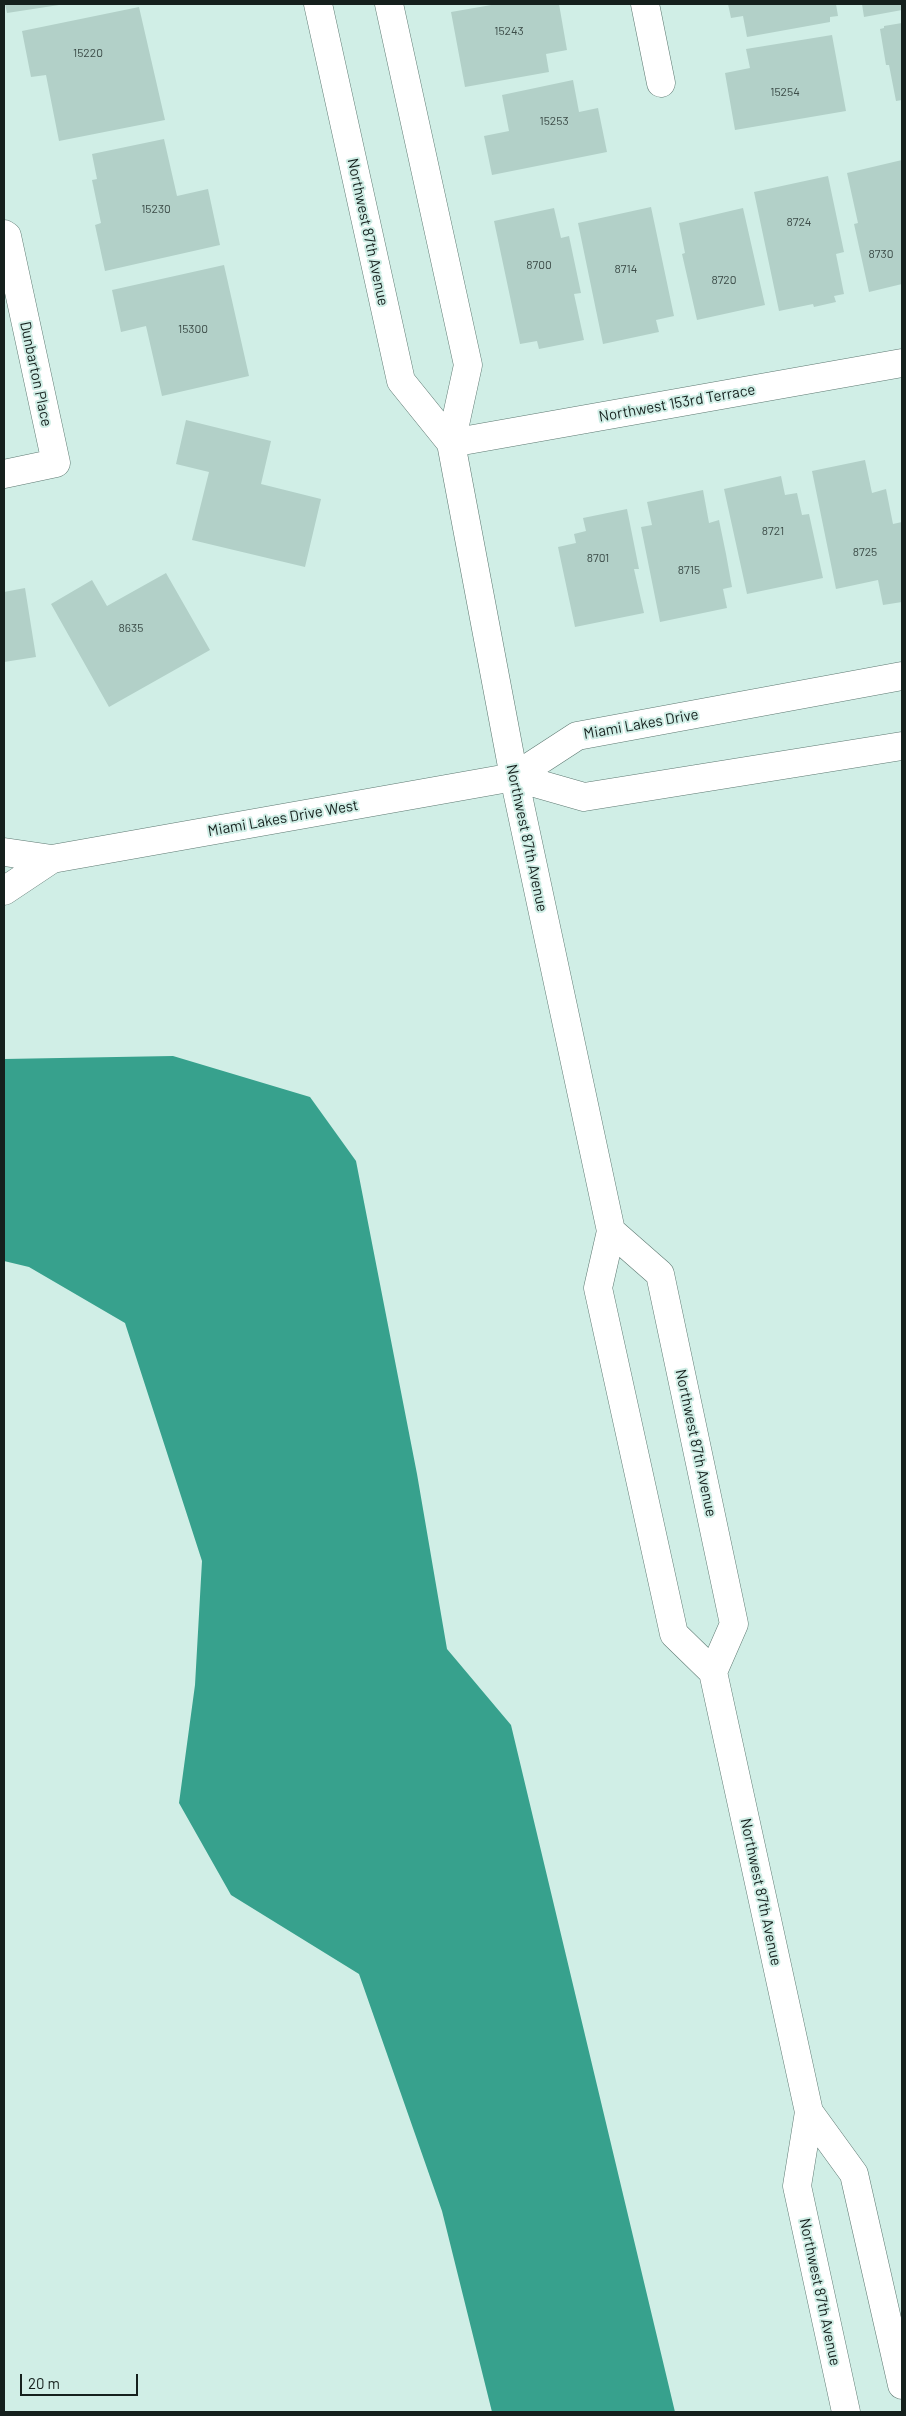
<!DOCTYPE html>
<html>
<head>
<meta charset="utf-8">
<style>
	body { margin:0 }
	#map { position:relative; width:906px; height:2416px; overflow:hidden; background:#d0eee6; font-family:Barlow,sans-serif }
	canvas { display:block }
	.frame { position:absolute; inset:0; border:5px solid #15201d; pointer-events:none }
	.scale { position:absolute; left:20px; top:2374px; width:118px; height:22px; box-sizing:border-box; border:2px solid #15201d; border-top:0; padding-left:6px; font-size:15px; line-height:18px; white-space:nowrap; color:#15201d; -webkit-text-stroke:4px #d0eee6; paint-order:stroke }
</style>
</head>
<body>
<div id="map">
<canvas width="906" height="2416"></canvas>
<div class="frame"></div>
<div class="scale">20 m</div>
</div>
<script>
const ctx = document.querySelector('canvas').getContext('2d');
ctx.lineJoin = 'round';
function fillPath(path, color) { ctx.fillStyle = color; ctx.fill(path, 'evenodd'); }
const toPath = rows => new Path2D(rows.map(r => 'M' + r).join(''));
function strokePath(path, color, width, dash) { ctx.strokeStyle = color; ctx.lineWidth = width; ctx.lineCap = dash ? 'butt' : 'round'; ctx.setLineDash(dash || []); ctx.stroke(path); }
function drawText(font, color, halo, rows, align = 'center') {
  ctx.font = font + ' Barlow,sans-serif'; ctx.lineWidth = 4; ctx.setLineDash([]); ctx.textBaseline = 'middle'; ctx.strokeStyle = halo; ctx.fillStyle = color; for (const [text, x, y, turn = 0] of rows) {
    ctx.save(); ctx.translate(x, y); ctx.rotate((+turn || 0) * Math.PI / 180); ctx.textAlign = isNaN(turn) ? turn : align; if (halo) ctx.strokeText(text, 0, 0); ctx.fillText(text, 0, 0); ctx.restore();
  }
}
fillPath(toPath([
	[173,1056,310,1097,356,1161,417,1474,447,1649,511,1725,675,2412,492,2412,442,2211,359,1974,231,1895,179,1803,195,1685,202,1561,125,1323,29,1267,4,1261,4,1059]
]), '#37a18d');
fillPath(toPath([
	[5,4,59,4,59,5,7,13],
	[497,4,559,4,567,50,546,54,549,72,465,87,451,12],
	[728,4,836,4,838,16,830,17,830,22,747,37,743,16,731,18],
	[862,4,902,4,902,10,864,17],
	[139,7,165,120,59,141,46,75,31,77,22,31],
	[902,23,902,100,896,101,889,65,886,65,880,29,884,28,884,26],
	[832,35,846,111,735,130,725,73,750,68,746,49],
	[573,80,579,112,598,108,607,152,492,175,484,136,509,131,502,95],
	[164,139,177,196,208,189,220,245,105,271,95,225,101,223,92,180,97,179,92,154],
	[902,160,902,284,869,292,854,224,858,223,847,173],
	[828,176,844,252,836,254,844,294,834,296,836,302,814,307,813,304,779,311,754,192],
	[651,207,674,316,656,320,659,332,603,344,578,223],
	[554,208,561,238,569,236,581,293,574,294,584,340,539,349,537,341,520,344,494,221],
	[743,208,765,305,697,320,682,254,685,253,679,223],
	[224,265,249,376,162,396,146,326,121,332,112,290],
	[186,420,271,441,261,484,321,499,305,567,192,540,209,472,176,464],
	[865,460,872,493,886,489,893,524,902,522,902,602,883,605,878,580,836,589,812,471],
	[781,476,785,495,797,493,802,515,809,514,823,578,747,594,724,489],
	[703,490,709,523,719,520,726,554,732,587,723,589,727,608,660,622,641,527,652,525,647,502],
	[627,509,639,569,634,569,644,613,575,627,558,547,576,543,574,534,586,531,583,518],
	[166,573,210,650,109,707,51,604,92,580,107,606],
	[25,588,36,657,4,662,4,592]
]), '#b2d0c8');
const minor = toPath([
	[645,4,661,83],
	[4,234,7,236,56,463,4,474],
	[451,443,902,363]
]);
const tertiary = toPath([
	[514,777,611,1231,598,1288,674,1634,713,1672,809,2112,797,2186,846,2412],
	[514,777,577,736,902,676],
	[514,777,584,797,902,746],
	[611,1231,660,1274,734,1624,713,1672],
	[809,2112,854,2174,902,2385]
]);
const secondary = toPath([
	[318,4,401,381,451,443],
	[4,852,52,859,514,777,451,443,468,365,389,4],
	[4,891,52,859]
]);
strokePath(minor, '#5e7972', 29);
strokePath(tertiary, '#5e7972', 29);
strokePath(secondary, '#5e7972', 29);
strokePath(minor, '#fff', 28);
strokePath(tertiary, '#fff', 28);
strokePath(secondary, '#fff', 28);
drawText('12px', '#3c4c48', null, [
	["15243",509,31],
	["15220",88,53],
	["15254",785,92],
	["15253",554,121],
	["15230",156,209],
	["8724",799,222],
	["8730",881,254],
	["8700",539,265],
	["8714",626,269],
	["8720",724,280],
	["15300",193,329],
	["8721",773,531],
	["8725",865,552],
	["8701",598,558],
	["8715",689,570],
	["8635",131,628]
]);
drawText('15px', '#15201d', '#d0eee6', [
	["Northwest 87th Avenue",368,232,78],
	["Dunbarton Place",36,374,78],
	["Northwest 153rd Terrace",677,403,-10],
	["Miami Lakes Drive",641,724,-10],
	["Miami Lakes Drive West",283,818,-10],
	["Northwest 87th Avenue",527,838,78],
	["Northwest 87th Avenue",696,1443,78],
	["Northwest 87th Avenue",761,1892,78],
	["Northwest 87th Avenue",820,2292,78]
]);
</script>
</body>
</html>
